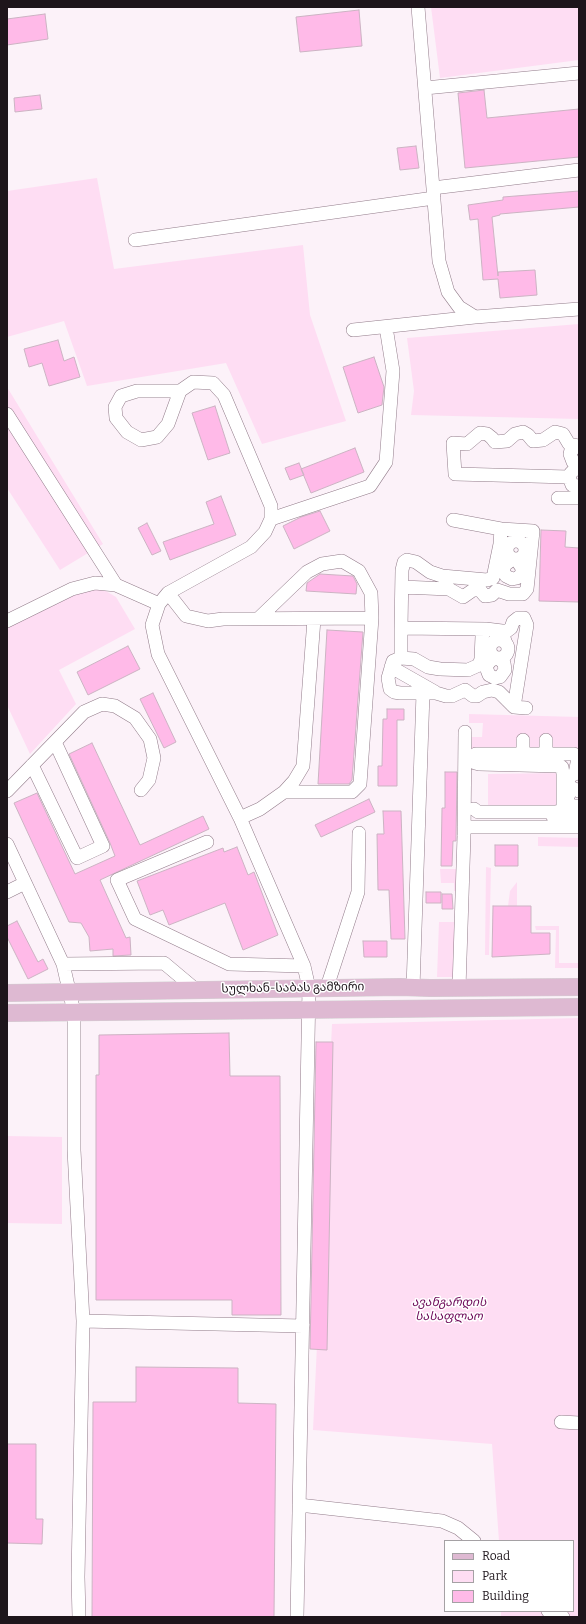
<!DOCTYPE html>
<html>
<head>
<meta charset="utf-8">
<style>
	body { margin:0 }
	#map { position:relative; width:586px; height:1624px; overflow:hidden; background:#fcf2f9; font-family:Bitter,serif }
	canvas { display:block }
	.frame { position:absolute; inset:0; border:8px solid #1e151b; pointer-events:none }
	.legend { position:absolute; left:444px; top:1540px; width:130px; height:72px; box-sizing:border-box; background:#fff; border:1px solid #a5a1a4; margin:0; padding:5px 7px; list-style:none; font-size:12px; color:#1e151b }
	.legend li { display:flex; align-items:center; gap:8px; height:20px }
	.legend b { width:20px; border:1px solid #a5a1a4 }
</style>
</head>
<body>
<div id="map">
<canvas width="586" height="1624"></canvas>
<div class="frame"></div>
<ul class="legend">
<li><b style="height:5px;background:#deb9d2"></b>Road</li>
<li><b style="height:11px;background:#feddf3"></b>Park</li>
<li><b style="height:11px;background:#ffbae8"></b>Building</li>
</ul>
</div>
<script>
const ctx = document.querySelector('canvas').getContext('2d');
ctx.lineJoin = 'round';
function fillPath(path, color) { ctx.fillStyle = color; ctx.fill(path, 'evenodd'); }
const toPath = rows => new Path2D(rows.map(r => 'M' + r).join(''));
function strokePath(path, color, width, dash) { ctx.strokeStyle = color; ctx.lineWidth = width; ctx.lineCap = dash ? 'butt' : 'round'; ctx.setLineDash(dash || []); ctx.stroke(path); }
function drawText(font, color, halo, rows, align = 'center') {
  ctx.font = font + ' Bitter,"Noto Sans Georgian",serif'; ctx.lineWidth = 3; ctx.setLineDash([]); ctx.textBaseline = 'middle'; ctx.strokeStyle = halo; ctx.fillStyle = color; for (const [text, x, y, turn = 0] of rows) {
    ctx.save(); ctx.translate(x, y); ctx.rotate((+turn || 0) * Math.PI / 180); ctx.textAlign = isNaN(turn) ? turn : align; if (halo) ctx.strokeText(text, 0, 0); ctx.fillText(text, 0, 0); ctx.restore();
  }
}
fillPath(toPath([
	[431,7,579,7,579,60,440,78],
	[97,178,114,269,303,245,310,315,346,421,262,444,226,363,87,386,64,321,7,337,7,191],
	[579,324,579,419,411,415,414,391,407,338],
	[7,387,103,544,60,570,7,488],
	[93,587,104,590,116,597,135,629,59,670,76,704,30,754,7,705,7,627,72,594],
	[469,714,579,717,578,750,471,749,468,737,482,737,483,723,469,723],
	[561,773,561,810,488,811,488,774],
	[538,837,579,838,579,847,538,846],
	[486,867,491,868,489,955,485,955],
	[440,869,456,869,456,891,454,891,454,883,441,883],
	[517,882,517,906,508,906,510,891],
	[439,922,458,922,456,977,437,977],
	[535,926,559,926,559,963,579,963,579,968,555,968,556,930,536,930],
	[579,1018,579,1617,501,1617,501,1611,573,1611,573,1541,499,1541,492,1444,313,1430,332,1024],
	[7,1136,62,1137,62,1224,7,1223]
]), '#feddf3');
const building = toPath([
	[359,10,362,46,300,52,296,17,359,10],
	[45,14,48,39,7,45,7,19,45,14],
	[484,90,487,118,579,109,579,157,465,168,458,93,484,90],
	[40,95,42,109,15,112,14,98,40,95],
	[416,146,419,168,400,170,397,148,416,146],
	[579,191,579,207,500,214,500,215,492,217,498,276,498,272,535,270,537,295,500,298,498,279,483,280,478,219,470,220,468,205,503,200,503,197,579,191],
	[58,340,64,361,74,357,80,377,49,386,42,363,29,367,24,349,58,340],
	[374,357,384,387,382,405,358,413,343,367,374,357],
	[215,406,230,453,208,460,192,413,215,406],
	[355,448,364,472,311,493,301,469,355,448],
	[299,463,304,475,290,480,285,468,299,463],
	[221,496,236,535,170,560,163,542,214,524,206,502,221,496],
	[320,511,330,531,294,549,283,526,301,517,320,511],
	[147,523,161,551,152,555,138,528,147,523],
	[541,530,566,531,565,547,579,548,579,602,539,601,541,530],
	[320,574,353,576,357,584,356,594,306,591,307,583,320,574],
	[327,630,363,632,352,780,349,784,318,784,327,630],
	[128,646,140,669,88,695,77,672,128,646],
	[153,693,176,742,164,748,140,699,153,693],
	[387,709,404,709,404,720,397,720,397,786,378,786,378,766,382,766,383,719,387,719,387,709],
	[92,743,140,845,203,816,209,829,100,880,126,938,130,937,131,955,113,956,113,949,90,951,89,937,81,923,69,922,14,803,37,793,75,874,115,856,110,843,69,754,92,743],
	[445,772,457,772,456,841,453,841,452,866,441,866,442,808,445,808,445,772],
	[369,799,375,812,321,837,315,825,369,799],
	[383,811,401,811,405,939,391,939,389,890,378,890,377,834,384,834,383,811],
	[495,845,518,845,518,866,495,866,495,845],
	[237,847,248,875,254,872,278,935,243,950,225,903,169,925,163,910,150,915,137,881,223,848,224,852,237,847],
	[426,892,441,892,441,903,426,903,426,892],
	[442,894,452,894,453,909,442,909,442,894],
	[493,906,531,906,531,933,550,933,550,954,492,957,493,906],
	[17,921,38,962,43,959,48,969,28,979,7,937,7,926,17,921],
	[363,941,387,941,387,957,364,957,363,941],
	[229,1033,230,1076,280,1076,281,1315,232,1315,232,1300,96,1300,96,1075,99,1075,99,1035,229,1033],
	[316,1042,333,1042,327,1350,310,1349,316,1042],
	[136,1367,238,1368,238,1403,276,1404,274,1617,92,1617,93,1402,136,1402,136,1367],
	[7,1444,36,1444,36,1519,43,1519,42,1544,7,1543,7,1444]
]);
fillPath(building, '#ffbae8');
strokePath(building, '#ccb3c3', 1);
const minor = toPath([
	[418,7,439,261,448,292,459,307,475,317,579,309],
	[425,88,579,73],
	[433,188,579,170],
	[135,240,434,198],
	[353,330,475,317],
	[180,391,137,391,121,396,115,407,116,418,127,432,141,440,157,437,168,424,180,391,193,382,213,383,224,395,271,506,271,519,265,532,251,547,168,593,159,604,152,625,158,654,240,818,304,966,309,988,297,1617],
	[7,414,116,585],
	[579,446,571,450,570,454,573,462,579,463],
	[579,469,574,470,571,473,569,477,572,485,579,486],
	[569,477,455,474,453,443,467,444,480,433,487,434,492,438,495,442,507,441,515,434,523,432,528,435,533,441,543,440,555,432,563,434,569,444,579,446],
	[558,498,579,498],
	[271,519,370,486,386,462,393,371,386,327],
	'507 550a9 9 0 1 1 18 0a9 9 0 1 1-18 0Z',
	[511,560,505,565,503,571,506,576,512,579,517,578,522,574,522,568,518,562],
	[402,587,449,589,463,597,473,590,480,590,485,596,492,595,497,590,509,594,523,594,527,589,528,580,533,531,501,529,453,520],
	[168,593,186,616,208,621,223,619,372,618],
	[258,619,307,572,322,564,342,561,359,571,371,593,372,618,360,784,352,792,284,792],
	[7,621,72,589,95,583,116,585,159,604],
	[401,628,402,570,404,562,407,560,416,562,430,572,442,576,487,580,493,578,500,544,501,529],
	[502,631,507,631,511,628,513,622,518,618,524,618,527,625,514,707],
	'490 649a9 9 0 1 1 18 0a9 9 0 1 1-18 0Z',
	[505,641,502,631,486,629,482,636,481,659,479,665,468,670,440,669,428,667,414,659,401,658,393,661,388,678,390,689,394,692,400,693,436,693,446,696,452,696,465,690,473,696,477,696,483,692,492,690,499,692,514,707,526,708],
	[401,658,401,628,486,629],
	[496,658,490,661,486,667,489,675,495,678,500,677,505,670,504,663,498,658],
	[391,667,435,692],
	[523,753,523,740],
	[546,754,546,740],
	[579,760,577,763,575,774,570,776,568,781,570,787,579,791],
	[32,765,77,858,103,846,55,742],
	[7,791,84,712,102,704,115,706,135,718,150,739,154,758,149,780,141,790],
	[570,792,567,799,569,804,574,806,579,806],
	[474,809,478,812,556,812,563,810,563,774,562,767,560,766,479,764,475,763,474,760,476,754,574,754,578,756,579,760],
	[553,817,579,817],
	[240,818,260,809,284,792,294,781,303,766,314,619],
	[464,827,579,827],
	[207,842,117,880,135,919,229,964,304,966],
	[7,844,63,964,74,1012,74,1150,83,1321,78,1577,79,1617],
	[7,892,25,883],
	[63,964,164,963,195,989],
	[327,987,358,892,359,833],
	[413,988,423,693],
	[459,988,464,836,465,732],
	[83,1321,303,1326],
	[561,1422,579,1423],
	[299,1505,442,1521,458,1528,474,1541],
	[548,1611,563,1617]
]);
const major = toPath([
	[7,993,400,987,430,988,579,987],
	[7,1013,579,1007]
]);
strokePath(minor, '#927c8a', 14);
strokePath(major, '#d2d0d1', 18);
strokePath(minor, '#fff', 13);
strokePath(major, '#deb9d2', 17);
drawText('12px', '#1e151b', '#fff', [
	["სულხან-საბას გამზირი",293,988,-1]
]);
drawText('italic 12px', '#6c0757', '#fff', [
	["ავანგარდის",449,1303],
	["სასაფლაო",449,1317]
]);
</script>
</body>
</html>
